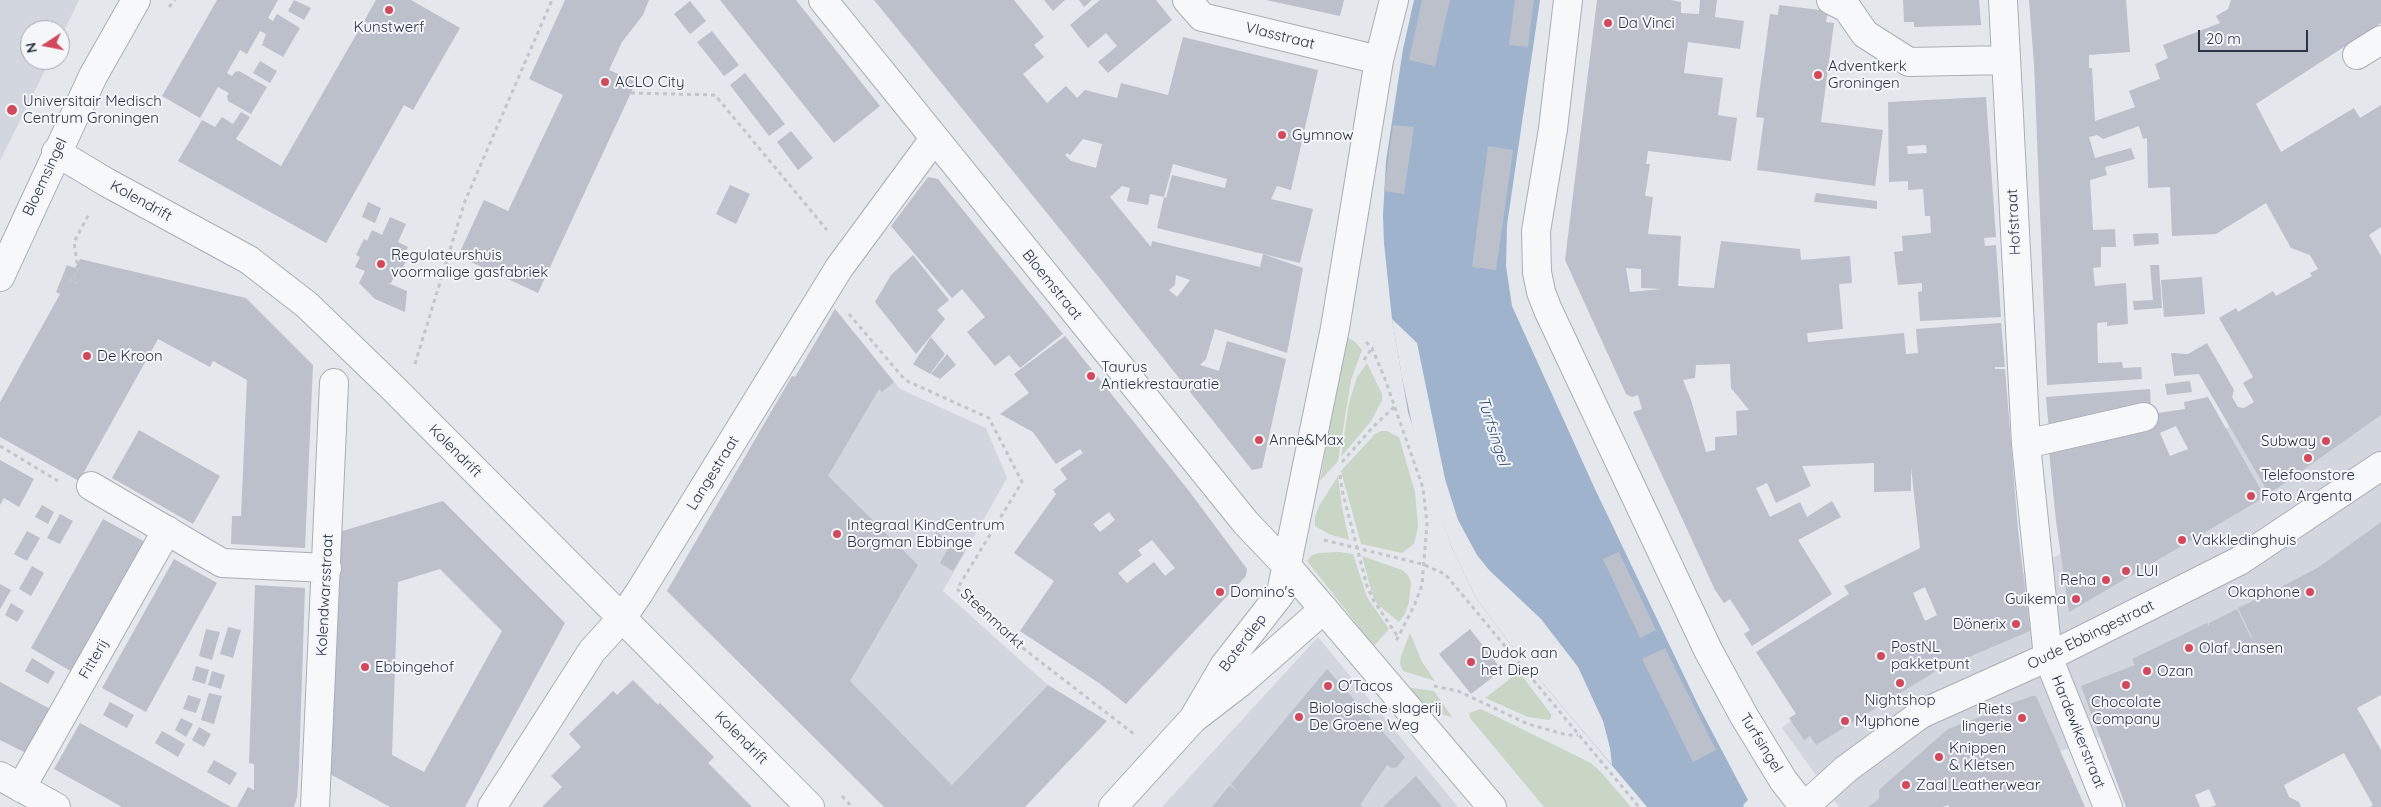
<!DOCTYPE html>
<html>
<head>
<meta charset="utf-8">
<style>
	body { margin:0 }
	#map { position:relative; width:2381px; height:807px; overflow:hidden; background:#e4e7ec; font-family:Quicksand,sans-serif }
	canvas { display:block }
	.north { position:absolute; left:20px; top:20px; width:50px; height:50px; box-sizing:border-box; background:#f4f6f9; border:1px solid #a4a8b1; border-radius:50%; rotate:259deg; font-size:14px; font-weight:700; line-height:20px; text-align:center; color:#2b3445 }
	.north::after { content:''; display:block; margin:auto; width:18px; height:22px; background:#d1495b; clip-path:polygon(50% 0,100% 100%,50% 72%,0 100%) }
	.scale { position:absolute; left:2198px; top:30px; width:110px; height:22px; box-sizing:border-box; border:2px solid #2b3445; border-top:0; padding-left:6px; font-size:15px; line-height:18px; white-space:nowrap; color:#2b3445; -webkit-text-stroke:4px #f4f6f9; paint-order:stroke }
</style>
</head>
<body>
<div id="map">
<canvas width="2381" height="807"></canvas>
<div class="north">N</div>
<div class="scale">20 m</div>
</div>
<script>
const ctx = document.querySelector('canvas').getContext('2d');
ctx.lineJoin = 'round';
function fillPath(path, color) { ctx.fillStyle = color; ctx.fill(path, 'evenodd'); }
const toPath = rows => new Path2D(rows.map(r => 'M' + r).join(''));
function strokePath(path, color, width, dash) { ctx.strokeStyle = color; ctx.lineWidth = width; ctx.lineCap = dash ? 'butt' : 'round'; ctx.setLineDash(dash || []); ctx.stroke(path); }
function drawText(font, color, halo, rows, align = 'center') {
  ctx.font = font + ' Quicksand,sans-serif'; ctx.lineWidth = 4; ctx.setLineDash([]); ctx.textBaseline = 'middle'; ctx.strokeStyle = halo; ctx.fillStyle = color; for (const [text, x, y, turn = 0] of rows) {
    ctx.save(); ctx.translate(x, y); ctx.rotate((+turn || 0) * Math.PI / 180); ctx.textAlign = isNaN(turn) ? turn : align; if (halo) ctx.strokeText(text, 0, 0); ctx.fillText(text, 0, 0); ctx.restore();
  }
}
fillPath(toPath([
	[0,0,79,0,60,39,60,30,30,30,30,60,50,60,0,161],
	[835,309,900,389,986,428,1007,478,943,591,1048,685,952,785,850,682,817,739,667,591,792,376,795,377],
	[2381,313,2381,636,1985,778,1942,807,1839,807,1782,728,1896,637,2088,540,2312,359],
	[1318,637,1458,807,1162,807]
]), '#d2d6de');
fillPath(toPath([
	[1346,337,1354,341,1362,350,1351,380,1338,461,1320,481],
	[1367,363,1382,394,1382,400,1371,421,1341,457,1349,403,1357,377],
	[1382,431,1387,431,1399,437,1415,492,1418,527,1414,544,1402,553,1361,544,1341,471,1375,434],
	[1338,476,1342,507,1349,540,1329,534,1315,526,1315,517,1319,506],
	[1339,552,1353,554,1367,597,1389,629,1374,646,1307,561,1312,555,1319,553],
	[1362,556,1402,570,1408,575,1411,582,1409,602,1405,614,1399,622,1377,604,1372,594],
	[1410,633,1422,662,1435,681,1403,671,1400,664,1401,656],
	[1519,672,1551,714,1551,718,1549,720,1528,717,1485,698],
	[1405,687,1434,691,1452,717,1426,710],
	[1481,709,1591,763,1601,772,1631,807,1544,807,1470,718,1469,713]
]), '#c9d6c5');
fillPath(toPath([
	[1414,0,1540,0,1507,225,1506,266,1512,306,1595,489,1699,707,1748,800,1743,805,1744,807,1647,807,1517,653,1476,598,1452,548,1408,412,1392,319,1384,243,1383,215,1386,161,1403,49]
]), '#9fb4cc');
fillPath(toPath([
	[1392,319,1417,343,1445,479,1458,520,1477,555,1489,570,1541,619,1578,667,1603,721,1610,748,1612,765,1517,653,1476,598,1452,548,1415,438,1402,377]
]), '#e4e7ec');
fillPath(toPath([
	[217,0,278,0,268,18,273,21,277,14,300,28,283,57,262,45,266,34,260,31,247,54,240,50,227,73,232,76,235,72,239,71,267,87,251,114,228,101,227,96,229,93,218,87,200,118,162,96],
	[294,0,311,8,304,20,288,11],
	[376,0,411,0,460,28,413,110,404,105,326,243,178,161,202,120,215,127,222,117,233,124,241,112,250,117,236,139,281,166],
	[565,0,649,0,643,15,622,42,609,70,636,82,538,293,458,256,484,200,508,211,563,95,529,79],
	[720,0,796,0,880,106,834,143],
	[874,0,1014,0,1044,37,1034,45,1044,57,1023,74,1047,103,1066,86,1077,98,1085,90,1117,98,1121,83,1168,95,1183,37,1318,70,1291,190,1277,186,1271,199,1313,209,1300,263,1157,228,1164,197,1150,194,1148,205,1127,201,1130,188,1122,186,1110,197,1151,247,1152,241,1260,267,1263,254,1303,268,1287,353,1215,329,1206,359,1200,365,1219,371,1227,341,1286,359,1262,468,1252,470,1098,276],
	[1083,139,1102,144,1096,168,1071,161,1065,155,1067,153,1070,155],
	[1173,164,1227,179,1225,188,1172,175,1166,198,1164,197],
	[1176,275,1190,280,1177,297,1169,290,1175,285],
	[1044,0,1065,0,1053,11],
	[1079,0,1092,0,1084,7],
	[1100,0,1156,0,1172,20,1108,73,1098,62,1117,46,1106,33,1088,48,1070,25],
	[1266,0,1344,0,1340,16],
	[1422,0,1450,0,1435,66,1409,60],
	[1515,0,1534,0,1528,47,1509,45],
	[1597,0,1670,0,1681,2,1681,13,1699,14,1700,0,1717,0,1715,17,1744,21,1740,49,1688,42,1684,73,1723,78,1718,115,1737,118,1731,161,1648,151,1646,164,1650,164,1645,196,1653,197,1648,234,1681,236,1678,286,1714,288,1721,241,1800,249,1801,260,1850,256,1852,283,1839,284,1843,329,1807,333,1808,342,1904,333,1906,354,1918,353,1916,329,2001,323,2005,367,1995,367,1995,369,2005,369,2018,530,2030,631,1936,671,1816,745,1810,736,1804,740,1789,718,1796,714,1756,652,1849,594,1844,586,1920,548,1911,467,1911,491,1874,492,1874,463,1802,466,1811,486,1776,503,1767,483,1756,488,1770,517,1800,502,1807,517,1832,501,1841,517,1798,540,1832,594,1752,646,1744,634,1750,630,1730,599,1724,603,1715,590,1633,412,1642,409,1638,395,1632,397,1626,394,1565,260],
	[1626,268,1641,269,1641,288,1662,289,1630,292],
	[1730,364,1731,388,1749,410,1736,411,1737,435,1715,437,1715,450,1706,452,1691,400,1683,380,1695,378,1696,365],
	[1925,587,1937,615,1925,621,1913,593],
	[1903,0,1979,0,1981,25,1914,27,1914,22,1904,22],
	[2029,0,2126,0,2130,52,2089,55,2089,68,2092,68,2095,121,2135,107,2129,91,2160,79,2155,64,2168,58,2163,45,2220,23,2216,16,2228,9,2231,0,2381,0,2381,23,2256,104,2281,152,2354,108,2360,118,2381,105,2381,227,2369,235,2381,256,2381,415,2269,494,2199,374,2174,376,2171,353,2188,354,2207,343,2234,390,2232,397,2238,407,2244,408,2254,402,2243,383,2253,377,2219,318,2236,308,2238,312,2273,291,2276,296,2312,276,2310,273,2318,269,2310,255,2291,248,2266,203,2216,234,2172,236,2170,187,2148,188,2147,138,2143,139,2139,126,2103,139,2097,135,2089,137,2095,158,2131,148,2135,159,2105,167,2107,175,2090,180,2093,230,2115,229,2116,247,2101,247,2101,267,2093,268,2095,286,2126,283,2128,324,2107,326,2107,322,2097,323,2098,363,2122,362,2123,368,2141,367,2142,379,2047,385,2034,64],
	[690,1,706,21,690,34,674,14],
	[1779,5,1828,11,1826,22,1834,23,1821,122,1883,130,1875,186,1757,170,1764,118,1756,117,1770,14,1778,15],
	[712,31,739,65,724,76,697,42],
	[260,61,277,71,270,83,253,73],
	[745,73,785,124,769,136,730,85],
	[1986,97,1996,237,1984,238,1985,246,1996,245,2001,317,1920,321,1918,292,1922,291,1922,283,1898,285,1894,252,1903,251,1902,236,1931,233,1930,216,1925,216,1923,189,1908,190,1908,181,1889,182,1888,102],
	[1926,145,1927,153,1908,154,1907,146],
	[1393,125,1414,127,1404,194,1384,191],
	[791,131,813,158,798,170,777,142],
	[1488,146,1513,150,1496,270,1472,267],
	[928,177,938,179,1063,334,1020,368,1009,355,995,366,967,332,985,317,962,289,952,298,891,226],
	[730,185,750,194,736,224,716,214],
	[1816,193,1877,201,1877,209,1814,202],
	[368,202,381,208,375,223,362,217],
	[390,217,406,224,398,242,408,247,403,257,407,259,400,274,396,273,391,283,388,283,407,291,405,312,375,299,359,283,365,271,355,267,360,257,356,255,364,239,367,241,372,230,382,235],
	[2158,233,2159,244,2134,246,2133,234],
	[913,255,949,300,937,310,945,319,916,354,875,302,891,275],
	[80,259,246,298,313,365,305,548,231,544,232,516,241,516,247,380,213,361,210,367,158,339,79,481,0,437,0,402,60,294,56,292,67,265,75,268],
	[2150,265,2159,265,2162,308,2134,310,2133,301,2153,300],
	[2202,277,2205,314,2164,317,2161,280],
	[835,309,894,382,882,392,879,389,828,476,918,565,850,681,952,785,1048,685,1107,721,1025,807,884,807,667,591,792,376,795,377],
	[1065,336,1189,491,1247,569,1246,576,1126,704,1099,683,1020,631,1054,581,1014,553,1056,494,1053,490,1067,479,1060,469,1083,453,1080,449,1056,464,1033,432,1000,414,1029,393,1014,374],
	[1109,512,1115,520,1100,532,1093,524],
	[1152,540,1175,568,1165,576,1154,562,1127,583,1118,573,1142,555,1138,550],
	[931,337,945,354,930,374,913,364],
	[947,354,956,365,940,379,931,374],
	[2190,381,2192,392,2167,395,2165,384],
	[2150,389,2151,409,2049,431,2046,397],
	[2208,397,2265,497,2069,612,2056,521,2049,451,2155,426,2151,414,2185,409,2184,402],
	[2176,426,2188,449,2170,456,2160,433],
	[139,430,220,476,193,524,112,478],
	[0,460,34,479,19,507,4,498,0,505],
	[443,501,565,623,465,807,390,807,330,774,339,532],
	[440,569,502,631,424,772,392,755,398,582],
	[42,505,54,512,48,524,35,517],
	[60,514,73,521,60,544,47,538],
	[103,519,147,543,74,673,31,648],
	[2381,522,2381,695,2357,708,2381,750,2381,807,2370,807,2373,805,2344,753,2284,785,2289,797,2299,802,2301,807,2211,807,2216,805,2209,789,2195,795,2200,807,2126,807,2081,686,2135,665,2132,659,2207,623,2209,626,2209,623,2237,609,2251,638,2252,637,2238,608,2265,595,2271,604,2266,595,2319,567],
	[27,531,40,538,27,561,14,554],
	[936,532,947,539,941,550,929,544],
	[950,545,964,553,953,571,940,563],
	[1619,552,1656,630,1640,638,1603,559],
	[174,559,217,583,146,712,102,688],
	[32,566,44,573,31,596,19,589],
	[0,584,11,590,0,609],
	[255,585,305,588,299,767,297,797,294,807,237,807,248,787,254,790,254,764,249,763],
	[11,603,24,611,17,622,5,615],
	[228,627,241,630,233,658,220,654],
	[206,629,220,632,212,660,199,656],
	[1470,629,1502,670,1471,694,1439,654],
	[1665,648,1716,750,1693,762,1642,659],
	[32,658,55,672,48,684,25,671],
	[196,666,209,670,205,684,192,680],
	[1327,669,1405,757,1397,767,1392,768,1387,765,1360,805,1363,807,1212,807,1230,785,1240,794,1231,784,1252,759,1262,768,1252,759],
	[212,671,225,675,221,689,208,685],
	[633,680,658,705,660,703,714,757,708,763,752,807,542,807,562,787,551,776,581,747,569,734,613,691,617,695],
	[0,682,52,710,28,754,0,740],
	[209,693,222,696,214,724,201,720],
	[188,695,201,699,196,713,183,709],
	[2032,696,2036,696,2085,807,1949,807,1948,805,1943,807,1868,807,1879,799,1879,791,1881,788,1948,729,2004,708,2006,705],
	[110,702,134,715,127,728,103,715],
	[181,718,193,724,186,737,175,730],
	[80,723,158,766,231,807,122,807,54,769],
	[199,727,211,734,204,747,192,740],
	[162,731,185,744,178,757,155,743],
	[214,760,237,773,230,785,207,772],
	[1416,776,1442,807,1383,807]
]), '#bbc0ca');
const minor = toPath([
	[823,0,1246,523,1287,566,1492,807],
	[1187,0,1202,17,1379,60],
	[1568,0,1553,129,1536,231,1537,272,1541,292,1548,310,1708,650,1744,716,1783,780,1804,807],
	[1831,0,1847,8,1865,34,1909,62,2006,60],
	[2003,0,2026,444,2048,657,2108,807],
	[2357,55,2381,40],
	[56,152,106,182,249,260,307,305,393,388,810,807],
	[0,277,93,76,136,0],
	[2026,444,2144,417],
	[91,486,222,563,327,568],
	[1193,719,1224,666,1281,593,1335,328,1379,60,1394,0],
	[0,776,56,807],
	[21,788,167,530],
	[315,807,334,383],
	[492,807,592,651,622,618,639,593,839,268,934,139],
	[1113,807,1193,719,1241,682,1324,609],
	[1804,807,1846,769,1921,714,2048,657,2239,561,2381,466]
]);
strokePath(minor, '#a9aeb7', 30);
strokePath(toPath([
	[169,7,175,0],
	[631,93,715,95,827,230],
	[76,276,72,274,70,281,76,283,77,280],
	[74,279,78,269,74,242,90,212],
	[849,314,905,380,989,418,1022,482,957,589,1015,642,1134,734],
	[1366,342,1372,348,1385,379,1423,488,1427,524,1422,585,1414,606,1395,643],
	[1364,360,1372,348],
	[415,364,465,201,552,0],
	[0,446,58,481],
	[1342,462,1373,427,1395,406],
	[1340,475,1342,490,1367,586,1374,601,1398,637],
	[1324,540,1422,564,1445,574,1639,807],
	[1434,686,1458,691,1528,724,1567,735,1578,735],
	[842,796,852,807]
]), '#c2c5cb', 3, [4, 4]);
strokePath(minor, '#f7f8fa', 28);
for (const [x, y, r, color] of [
	[389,10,5,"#d1495b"],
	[1608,23,5,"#d1495b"],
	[1818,75,5,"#d1495b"],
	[605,82,5,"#d1495b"],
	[12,110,6,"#d1495b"],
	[1282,135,5,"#d1495b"],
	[381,264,5,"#d1495b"],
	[87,356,5,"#d1495b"],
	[1091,376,5,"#d1495b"],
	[1259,440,5,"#d1495b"],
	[2326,441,5,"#d1495b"],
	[2308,458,5,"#d1495b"],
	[2251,496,5,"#d1495b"],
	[837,534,5,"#d1495b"],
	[2182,540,5,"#d1495b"],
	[2126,571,5,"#d1495b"],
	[2106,580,5,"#d1495b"],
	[1220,592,5,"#d1495b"],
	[2310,592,5,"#d1495b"],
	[2076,599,5,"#d1495b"],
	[2016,624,5,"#d1495b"],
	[2189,648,5,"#d1495b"],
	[1881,656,5,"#d1495b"],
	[1471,662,5,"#d1495b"],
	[365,667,5,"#d1495b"],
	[2147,671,5,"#d1495b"],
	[1900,683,5,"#d1495b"],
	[2126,685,5,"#d1495b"],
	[1328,686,5,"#d1495b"],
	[1299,717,5,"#d1495b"],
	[2022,718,5,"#d1495b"],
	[1845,721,5,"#d1495b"],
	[1939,757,5,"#d1495b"],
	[1906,785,5,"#d1495b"]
]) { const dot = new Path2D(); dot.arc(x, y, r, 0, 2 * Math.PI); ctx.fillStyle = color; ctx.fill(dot); strokePath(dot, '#f4f6f9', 2); }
drawText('15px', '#2b3445', '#f4f6f9', [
	["Da Vinci",1618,23],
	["Kunstwerf",389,27,"center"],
	["Adventkerk",1828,66],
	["Groningen",1828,83],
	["ACLO City",615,82],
	["Universitair Medisch",23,101],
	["Centrum Groningen",23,118],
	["Gymnow",1292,135],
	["Regulateurshuis",391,255],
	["voormalige gasfabriek",391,272],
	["De Kroon",97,356],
	["Taurus",1101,367],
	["Antiekrestauratie",1101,384],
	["Anne&Max",1269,440],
	["Subway",2316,441,"right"],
	["Telefoonstore",2308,475,"center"],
	["Foto Argenta",2261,496],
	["Integraal KindCentrum",847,525],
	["Borgman Ebbinge",847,542],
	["Vakkledinghuis",2192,540],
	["LUI",2136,571],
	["Reha",2096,580,"right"],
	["Domino's",1230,592],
	["Okaphone",2300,592,"right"],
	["Guikema",2066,599,"right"],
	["Dönerix",2006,624,"right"],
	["PostNL",1891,647],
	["pakketpunt",1891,664],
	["Olaf Jansen",2199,648],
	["Dudok aan",1481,653],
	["het Diep",1481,670],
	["Ebbingehof",375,667],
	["Ozan",2157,671],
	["O'Tacos",1338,686],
	["Nightshop",1900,700,"center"],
	["Chocolate",2126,702,"center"],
	["Company",2126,719,"center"],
	["Biologische slagerij",1309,708],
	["De Groene Weg",1309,725],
	["Riets",2012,709,"right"],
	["lingerie",2012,726,"right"],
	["Myphone",1855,721],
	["Knippen",1949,748],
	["& Kletsen",1949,765],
	["Zaal Leatherwear",1916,785]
], 'left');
drawText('15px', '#2b3445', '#f4f6f9', [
	["Vlasstraat",1280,36,14],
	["Bloemsingel",45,177,-65],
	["Kolendrift",141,201,29],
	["Hofstraat",2014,222,-93],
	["Bloemstraat",1052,285,51],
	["Kolendrift",455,451,45],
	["Langestraat",713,473,-58],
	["Kolendwarsstraat",325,595,-87],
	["Steenmarkt",992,619,43],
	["Oude Ebbingestraat",2091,635,-26],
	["Boterdiep",1243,643,-53],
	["Fitterij",94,659,-60],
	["Hardewikerstraat",2078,732,68],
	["Kolendrift",741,738,45],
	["Turfsingel",1761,743,58]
]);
drawText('italic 16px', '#34527a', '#f4f6f9', [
	["Turfsingel",1493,431,72]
]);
</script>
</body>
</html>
